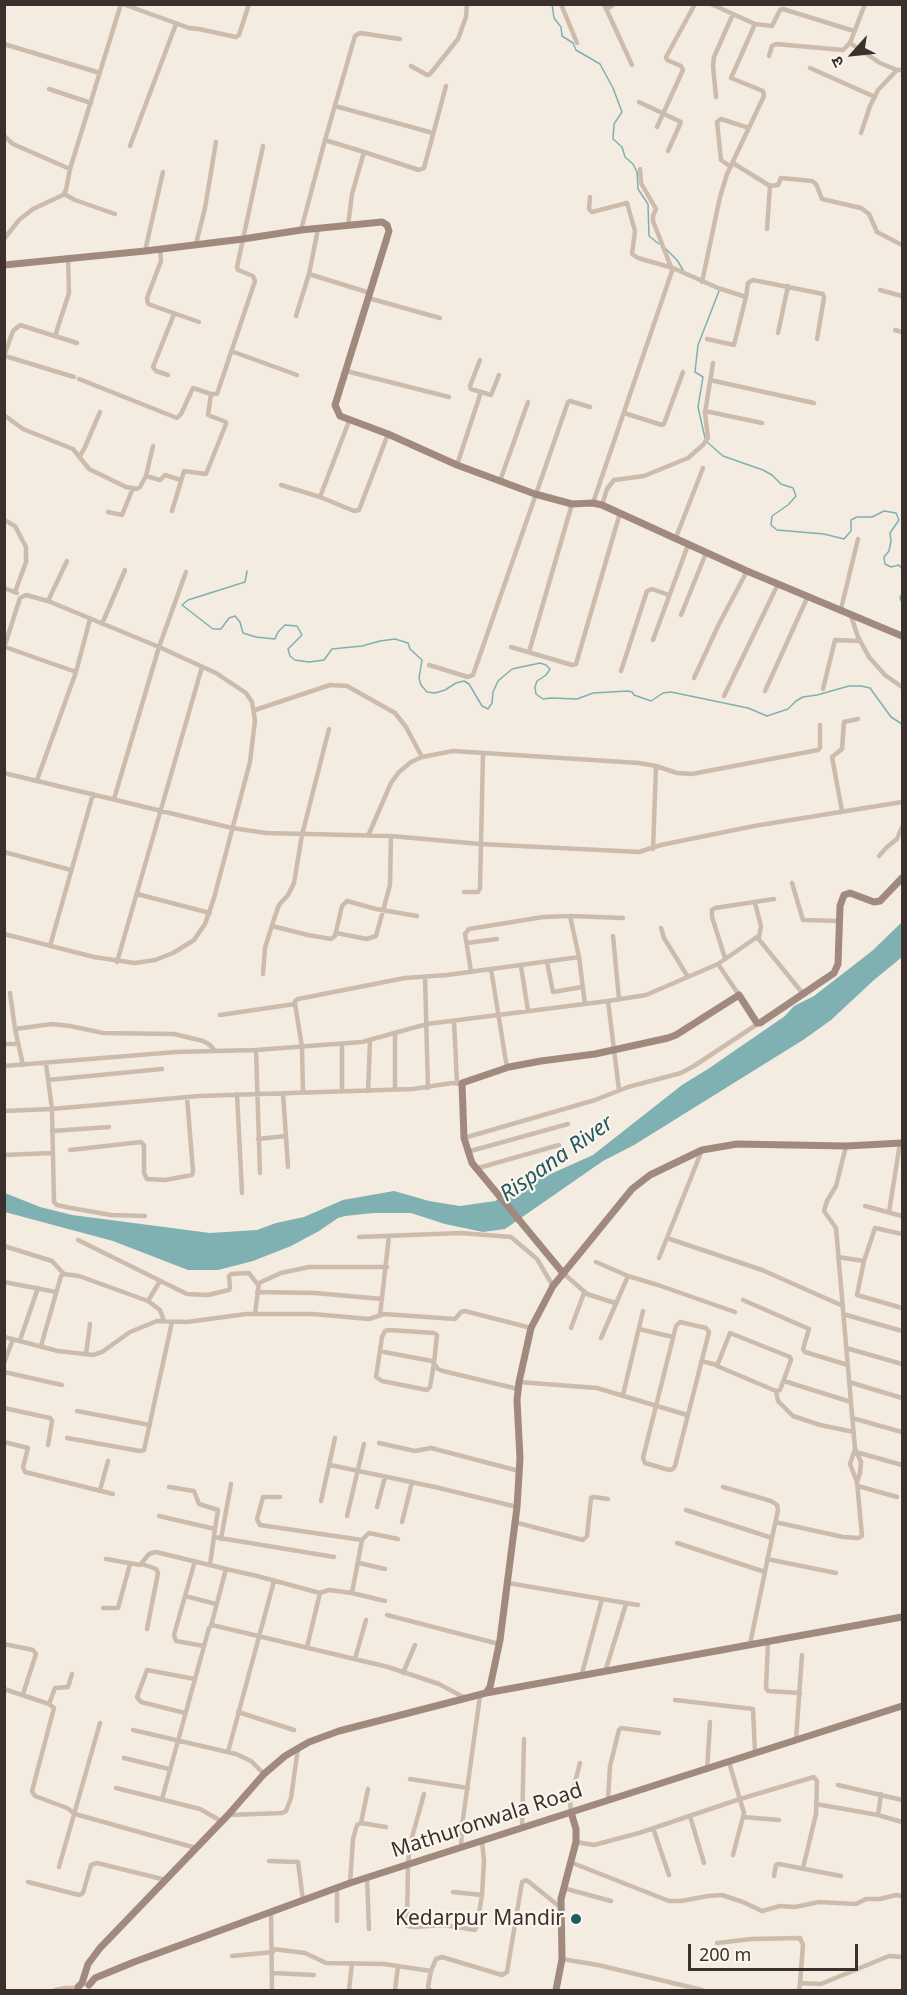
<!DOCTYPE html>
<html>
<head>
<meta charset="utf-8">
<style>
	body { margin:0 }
	#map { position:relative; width:907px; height:1995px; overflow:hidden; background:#f4ebe1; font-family:"Noto Sans","Noto Sans Devanagari",sans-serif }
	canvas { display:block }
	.frame { position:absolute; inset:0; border:6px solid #3b302b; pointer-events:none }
	.north { position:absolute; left:823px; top:24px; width:60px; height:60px; -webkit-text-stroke:4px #fbf5ee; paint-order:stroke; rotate:243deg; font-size:16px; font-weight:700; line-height:24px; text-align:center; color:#3b302b }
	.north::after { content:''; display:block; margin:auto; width:21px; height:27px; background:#3b302b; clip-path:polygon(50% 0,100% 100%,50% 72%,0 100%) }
	.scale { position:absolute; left:688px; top:1944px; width:170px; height:27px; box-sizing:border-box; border:3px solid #3b302b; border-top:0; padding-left:8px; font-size:18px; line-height:21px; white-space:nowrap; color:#3b302b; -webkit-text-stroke:4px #fbf5ee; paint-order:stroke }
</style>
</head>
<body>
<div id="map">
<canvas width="907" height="1995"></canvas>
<div class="frame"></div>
<div class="north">उ</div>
<div class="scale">200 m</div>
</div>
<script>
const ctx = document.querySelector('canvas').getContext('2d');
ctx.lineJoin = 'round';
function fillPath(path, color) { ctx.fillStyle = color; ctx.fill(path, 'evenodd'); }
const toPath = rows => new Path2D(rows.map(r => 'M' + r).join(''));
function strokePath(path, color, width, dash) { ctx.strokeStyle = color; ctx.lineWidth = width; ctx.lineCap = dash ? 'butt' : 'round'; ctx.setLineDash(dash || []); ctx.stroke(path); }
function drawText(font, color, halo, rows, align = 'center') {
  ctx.font = font + ' "Noto Sans",sans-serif'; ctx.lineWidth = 4.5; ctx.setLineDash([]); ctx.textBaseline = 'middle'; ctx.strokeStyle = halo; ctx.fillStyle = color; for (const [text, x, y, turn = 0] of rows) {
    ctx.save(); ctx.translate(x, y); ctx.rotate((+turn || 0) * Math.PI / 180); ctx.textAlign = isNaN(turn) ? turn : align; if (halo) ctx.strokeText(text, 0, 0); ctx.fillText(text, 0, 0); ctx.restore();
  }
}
fillPath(toPath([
	[902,922,902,957,874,980,831,1020,803,1040,634,1145,603,1161,505,1229,483,1232,445,1224,411,1213,373,1213,345,1216,338,1218,319,1231,291,1246,253,1261,218,1270,188,1270,113,1241,5,1212,5,1193,40,1207,72,1215,210,1233,257,1230,276,1223,304,1217,343,1200,394,1191,429,1201,460,1206,495,1201,506,1194,593,1155,682,1085,708,1069,785,1016,794,1006,814,996,872,951]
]), '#7fb0b2');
strokePath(toPath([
	[552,4,554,18,561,27,562,36,573,43,576,50,600,64,613,88,622,112,614,124,613,139,622,147,625,157,633,164,637,172,638,189,648,204,649,236,659,244],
	[666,249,677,260,683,270],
	[705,438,698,407,703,377,695,372,698,345,719,291],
	[707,442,723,456,763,470,772,475,781,484,793,488,796,496,788,505,772,516,771,525,777,530,824,534,844,539,851,531,851,520,857,517,872,517,884,511,896,513,899,520,890,533,891,541,889,551,884,557,885,564,891,567,899,565,902,569],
	[247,571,245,582,188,600,182,605,213,629,221,629,229,618,235,616,240,622,243,633,256,637,275,639,278,632,285,625,297,626,302,635,288,649,290,656,295,660,309,662,324,660,332,649,362,646,380,641,395,639,408,643,410,649,422,660,419,678,421,685,427,692,435,693,445,690,456,683,464,681,469,684,482,706,488,709,492,703,493,692,498,681,512,669,540,663,546,665,550,669,546,675,537,681,535,687,536,694,543,699,551,698,577,699,593,693,628,691,632,692,634,695,651,701,663,693,671,692,748,708,767,716,788,709,796,701,803,697,817,695,849,686,861,686,870,688,891,717,902,724],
	[902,593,900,598,902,603]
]), '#7fb0b2', 1.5);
strokePath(toPath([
	[123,4,189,28,199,29,236,37,239,35,249,4],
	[561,4,577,43],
	[604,4,632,65],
	[711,4,755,24],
	[865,4,850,43,880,63,897,70,902,70],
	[606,10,614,4],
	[4,44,100,73],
	[769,56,772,46,776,44,843,50,850,43],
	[411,66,427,75,430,74,458,39,466,17,467,4],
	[810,68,875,97],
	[49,89,91,103],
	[716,97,713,66,714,57,733,14],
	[639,102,681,122,668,151],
	[335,106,433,133],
	[657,127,683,70,681,66,667,60,666,57,695,4],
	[861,133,870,106,878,90,897,70],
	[4,136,13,144,70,169],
	[325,140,355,36,360,33,400,39],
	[130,146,176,24],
	[364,152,419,170,424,168,446,86],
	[733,163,770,186,767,229],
	[731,167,721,160,717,122,721,119,749,128],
	[640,169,641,183,656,209,653,216,653,221,671,267],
	[770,186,778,185,781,178,812,181,816,184,822,199,861,208,869,214,877,232,902,245],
	[64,194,75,200,115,214],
	[590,197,589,209,592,212,627,203,635,231,632,254,638,258,673,268,593,503],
	[301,230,325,140,364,152,352,194,348,226],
	[4,239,19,220,33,209,63,195,66,190,70,169,121,4],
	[196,244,205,208,216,142],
	[160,249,161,261,147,298,148,304,199,322],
	[145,251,163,172],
	[673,268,718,288,746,297,748,283,753,280,823,294,824,298,817,339],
	[309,274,370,293],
	[702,282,720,197,727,174,764,96,763,91,731,78,755,24,772,26,780,10,783,9,854,31],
	[880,290,902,296],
	[368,298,440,318],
	[296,316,309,274,318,229],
	[895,330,902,332],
	[778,333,788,286],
	[55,336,69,293,68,259],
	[707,339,734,345,746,297],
	[231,351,297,375],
	[4,356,13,331,20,325,77,343],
	[5,356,74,377],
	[480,360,470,386,471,389,491,395,499,375],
	[346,371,449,397],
	[168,375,156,371,153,367,174,314],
	[79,379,177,418,181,414,193,388,211,394,217,394,255,281,253,276,238,270,237,267,263,146],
	[710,380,814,403],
	[705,411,762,423],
	[624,413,662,425,664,424,683,372],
	[4,415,23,429,73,449,89,469,126,487,137,489,140,487,146,476,153,446],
	[80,456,85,447,100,412],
	[457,465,481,392],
	[146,476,160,480,165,475,181,480],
	[500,481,528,402],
	[281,485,320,497,349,421],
	[320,497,354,511,359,510,388,434],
	[602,505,607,489,614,480,644,476,688,458,703,445,708,438,705,413,713,363],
	[172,511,184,471,206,474,226,424,226,422,208,415,211,394],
	[108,512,122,515,133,488],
	[4,520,15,526,26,547,26,562,15,592],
	[675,540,703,468],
	[4,588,17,593],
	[48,601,67,561],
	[841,609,858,539],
	[850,613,858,637,869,657,885,675,902,687],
	[681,615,706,553],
	[102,624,125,570],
	[653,640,688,545],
	[5,647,76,672],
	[511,647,572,665,576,664,620,513],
	[4,648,20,598,26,595,48,601,159,647,216,673,246,693,252,702,255,720,250,762,214,898,205,924,194,940,173,953,155,960,135,963,94,957,4,934],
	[529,652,572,504],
	[429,665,468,677,473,675,568,402,570,401,590,407],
	[621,671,647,591,652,589,669,595],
	[694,678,719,624,747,571],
	[823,689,835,640,860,641],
	[765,691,808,596],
	[724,696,778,584],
	[255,710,330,685,347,686,395,713,406,727,422,757],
	[656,766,677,773,692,774,818,750,820,748,820,725],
	[4,773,232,828,266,833,391,836,480,844,639,852,661,845,754,826,902,802],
	[37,780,76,672,90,619],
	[114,799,159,647,186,572],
	[842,811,832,757,842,749,844,722,858,719],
	[368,836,391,783,399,772,411,762,422,757,453,751,639,763,656,766,653,849],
	[4,852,71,870],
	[879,856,887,847,897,839,902,827],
	[792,883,803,920,838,921],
	[464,892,478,892,480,888,483,753],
	[137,894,210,913],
	[755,903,761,926,759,937],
	[570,916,579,957],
	[272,926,308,935,331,939,335,936,342,906,347,901,376,909,417,916],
	[661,928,664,938,688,977],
	[336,933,367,939,376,936,390,885,391,836],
	[613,936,619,999],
	[467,943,497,939],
	[50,946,93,794],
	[725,958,712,917,712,910,715,908,774,899],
	[117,962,202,667],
	[547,962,553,992,582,987],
	[718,964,739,995],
	[521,966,528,1011],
	[491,969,507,1068],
	[471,971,465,934,469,929,543,917,570,916,623,918],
	[263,974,265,948,275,916,279,905,288,895,294,883,302,835,329,729],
	[425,977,428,1088],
	[10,993,15,1029,23,1065],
	[608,1001,619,1090],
	[220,1015,295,1004],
	[454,1021,457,1083],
	[15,1029,52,1024,70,1026,103,1033,174,1034,203,1041,210,1045,214,1050],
	[4,1044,18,1044],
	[256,1050,260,1173],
	[46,1064,52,1109,54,1202,57,1205,71,1208,111,1215,145,1216],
	[4,1066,176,1052,256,1050,362,1042,427,1024,608,1001,646,995,718,964,757,937,804,995],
	[48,1080,162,1069],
	[395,1089,395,1033],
	[368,1091,370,1041],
	[342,1092,342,1044],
	[283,1093,288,1167],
	[303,1093,302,1047,295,1004,295,1001,298,999,405,978,447,975,579,957,585,1004],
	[237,1094,242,1193],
	[4,1111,52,1109,199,1096,413,1089,452,1083,461,1084],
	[52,1131,109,1127],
	[464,1138,595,1100,628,1087,681,1073,694,1066,759,1023],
	[258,1139,286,1136],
	[846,1146,836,1186,827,1201,824,1211,836,1228,855,1449,861,1462,860,1473,857,1482],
	[70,1150,141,1142,144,1145,144,1173,147,1179,165,1180,192,1175,193,1171,187,1097],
	[467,1152,568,1124],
	[4,1155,51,1153],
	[475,1169,559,1145],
	[865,1206,902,1216],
	[889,1212,900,1143],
	[359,1237,461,1233,511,1237,537,1259,553,1286],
	[667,1238,762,1270,843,1306],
	[78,1240,187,1294,208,1295,229,1290,230,1288,229,1276,231,1274,249,1273,258,1285],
	[4,1246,52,1261,64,1274],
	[838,1257,864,1261,875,1228,902,1234],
	[659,1258,702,1150],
	[864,1261,857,1295,902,1308],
	[596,1262,628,1276],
	[563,1273,587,1294,615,1303],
	[4,1282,56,1292],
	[257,1292,315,1293,382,1299],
	[743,1300,809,1329,803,1349,805,1352,848,1365],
	[148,1301,160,1281],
	[255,1314,259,1283,281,1273,309,1267,387,1267],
	[843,1314,902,1331],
	[380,1315,389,1236],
	[680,1322,706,1328,709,1332,675,1466,673,1469,669,1470,645,1463,643,1458,676,1326,680,1322],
	[571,1328,584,1293],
	[639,1329,673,1337],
	[389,1330,434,1333,437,1335,434,1363,430,1387,427,1390,382,1381,376,1377,382,1337,385,1331,389,1330],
	[730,1333,790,1357,791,1360,780,1390,776,1391,717,1366,730,1333],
	[4,1337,58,1351,93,1355,102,1352,130,1332,157,1321,187,1322,246,1314,313,1314,369,1319,384,1314,455,1319,461,1312,465,1311,531,1328],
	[601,1338,628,1276,658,1285,735,1312],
	[20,1340,38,1288],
	[41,1346,61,1276,64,1274,79,1276,148,1301,160,1310,164,1321],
	[846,1348,902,1364],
	[384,1352,432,1361,438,1369,443,1371,518,1389],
	[86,1354,90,1324],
	[701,1361,717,1365],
	[4,1363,13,1339],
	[4,1372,62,1385],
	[784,1381,851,1402],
	[519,1382,597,1388,687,1415],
	[849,1382,902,1398],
	[776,1391,778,1401,793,1416,820,1425,854,1432],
	[623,1395,643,1311],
	[4,1408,50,1418,52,1421,48,1445],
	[77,1411,150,1425],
	[852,1418,902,1432],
	[67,1438,140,1451,144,1450,172,1322],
	[4,1442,28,1448,23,1467,25,1472,113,1494],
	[379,1443,415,1451,431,1448,519,1471],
	[856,1452,902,1465],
	[330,1465,435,1487,517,1507],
	[858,1486,897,1497],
	[169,1487,194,1491,199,1504,218,1510,215,1529],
	[723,1487,771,1501,777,1505,778,1510,772,1538],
	[100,1490,108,1461],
	[280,1497,263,1497,257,1519,260,1525,362,1540,352,1593,329,1590,320,1593],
	[321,1501,335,1438],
	[377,1507,385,1477],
	[686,1510,772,1538,750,1644],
	[159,1516,215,1529,210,1565],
	[347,1516,364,1444],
	[402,1522,412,1482],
	[514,1522,583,1540,587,1536,591,1498,594,1497,608,1499],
	[775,1522,843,1537,858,1538,862,1536,857,1482,850,1464,855,1449],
	[214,1537,334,1557],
	[221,1539,231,1484],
	[362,1540,369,1533,398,1539],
	[677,1543,765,1572],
	[106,1559,140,1565,149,1554,156,1552,226,1569],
	[767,1559,836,1573],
	[359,1563,385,1569],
	[142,1564,156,1569,158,1573,147,1629],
	[508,1583,602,1599,581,1677],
	[352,1593,385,1601],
	[185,1596,195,1561],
	[602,1599,638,1605],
	[103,1608,118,1608,130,1564],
	[387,1615,499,1644],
	[211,1626,226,1569,257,1576,320,1593,307,1647],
	[768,1641,766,1688,768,1691,800,1693],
	[4,1644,33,1650,36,1654,23,1694],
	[204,1646,176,1641,174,1635,185,1596,216,1604],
	[355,1659,366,1620],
	[605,1672,626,1604],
	[403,1673,415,1645],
	[4,1689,49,1704,54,1708,32,1791,35,1796,67,1808,75,1814,196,1848],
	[675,1700,753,1709,755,1754],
	[49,1704,55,1688,68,1687,72,1674],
	[238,1712,294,1730],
	[185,1713,141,1702,137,1697,147,1670,195,1679],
	[133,1730,236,1754,251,1761,264,1774],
	[796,1740,802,1655],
	[228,1752,274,1581],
	[124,1758,169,1769],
	[729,1762,744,1813,733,1855],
	[707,1770,710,1722],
	[410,1779,468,1788],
	[838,1785,902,1800],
	[116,1788,200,1809,221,1821],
	[424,1794,411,1841,408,1863,407,1926,414,1927,444,1925,475,1930,477,1925,482,1895,484,1861,482,1841],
	[162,1799,209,1628,212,1625,388,1667,439,1684,465,1698],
	[608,1800,610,1766,619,1730,621,1728,659,1733],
	[816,1804,878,1815,902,1822],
	[571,1812,570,1802,580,1763],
	[228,1815,282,1813,286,1811,291,1798,298,1748],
	[878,1815,881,1794],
	[690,1816,704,1863],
	[743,1817,779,1820],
	[361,1823,368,1789],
	[522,1827,524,1739],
	[653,1828,669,1875],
	[576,1842,594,1845,639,1833,740,1799,814,1777,817,1781,816,1814,803,1868],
	[461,1847,462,1826,480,1696],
	[269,1861,298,1862,303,1900],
	[570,1862,669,1901,681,1901,708,1896,722,1895,743,1902,762,1911,780,1906,795,1907,819,1902,856,1904,866,1899,880,1899,896,1895,902,1896],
	[59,1867,100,1723],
	[774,1876,776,1865,779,1864,841,1876],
	[367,1877,369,1929],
	[28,1882,79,1895,83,1893,91,1865,97,1863,166,1880],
	[350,1883,353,1839,357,1825,361,1823,386,1827],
	[337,1888,337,1921],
	[563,1888,611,1901],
	[453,1892,482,1895],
	[271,1913,272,1990],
	[717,1943,752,1939,800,1938,803,1945,800,1983],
	[273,1949,305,1953,326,1963,384,1964,431,1971,436,1959,442,1957,502,1975,507,1972,522,1882,526,1880,529,1882,560,1907],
	[232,1956,273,1952],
	[562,1959,598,1965,702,1990],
	[273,1973,314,1975],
	[55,1990,65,1988,78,1988],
	[349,1990,352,1963],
	[395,1990,398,1966],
	[430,1990,428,1987,431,1971],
	[799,1990,800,1983,821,1984,889,1956,902,1957]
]), '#cdbbac', 4.5);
strokePath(toPath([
	[4,265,145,251,243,239,301,230,382,222,387,225,389,231,335,405,340,416,388,434,457,465,535,494,572,504,593,503,602,505,747,571,902,636],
	[563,1273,472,1163,464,1138,462,1083,509,1067,541,1061,595,1054,668,1038,676,1035,739,995,757,1023,760,1023,834,973,838,964,840,906,844,895,850,893,874,902,880,901,902,878],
	[486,1693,490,1687,500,1640,517,1507,520,1458,517,1400,519,1382,531,1328,553,1286,632,1189,650,1175,702,1150,737,1144,846,1146,902,1143],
	[89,1985,95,1978,134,1962,350,1883,902,1706],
	[78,1990,78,1987,82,1983,88,1964,100,1948,228,1815,264,1774,285,1756,309,1742,339,1731,486,1693,902,1617],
	[556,1990,562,1959,561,1899,576,1842,576,1829,571,1812]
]), '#a18a7d', 7);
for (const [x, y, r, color] of [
	[576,1919,6,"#1f5a5e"]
]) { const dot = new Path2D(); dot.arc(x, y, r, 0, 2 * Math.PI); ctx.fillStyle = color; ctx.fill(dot); strokePath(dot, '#fbf5ee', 2); }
drawText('21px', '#3b302b', '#fbf5ee', [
	["Mathuronwala Road",487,1821,-18]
]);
drawText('21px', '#3b302b', '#fbf5ee', [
	["Kedarpur Mandir",564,1919]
], 'right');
drawText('italic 22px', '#1f5a5e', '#fbf5ee', [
	["Rispana River",557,1159,-35]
]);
</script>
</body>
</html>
